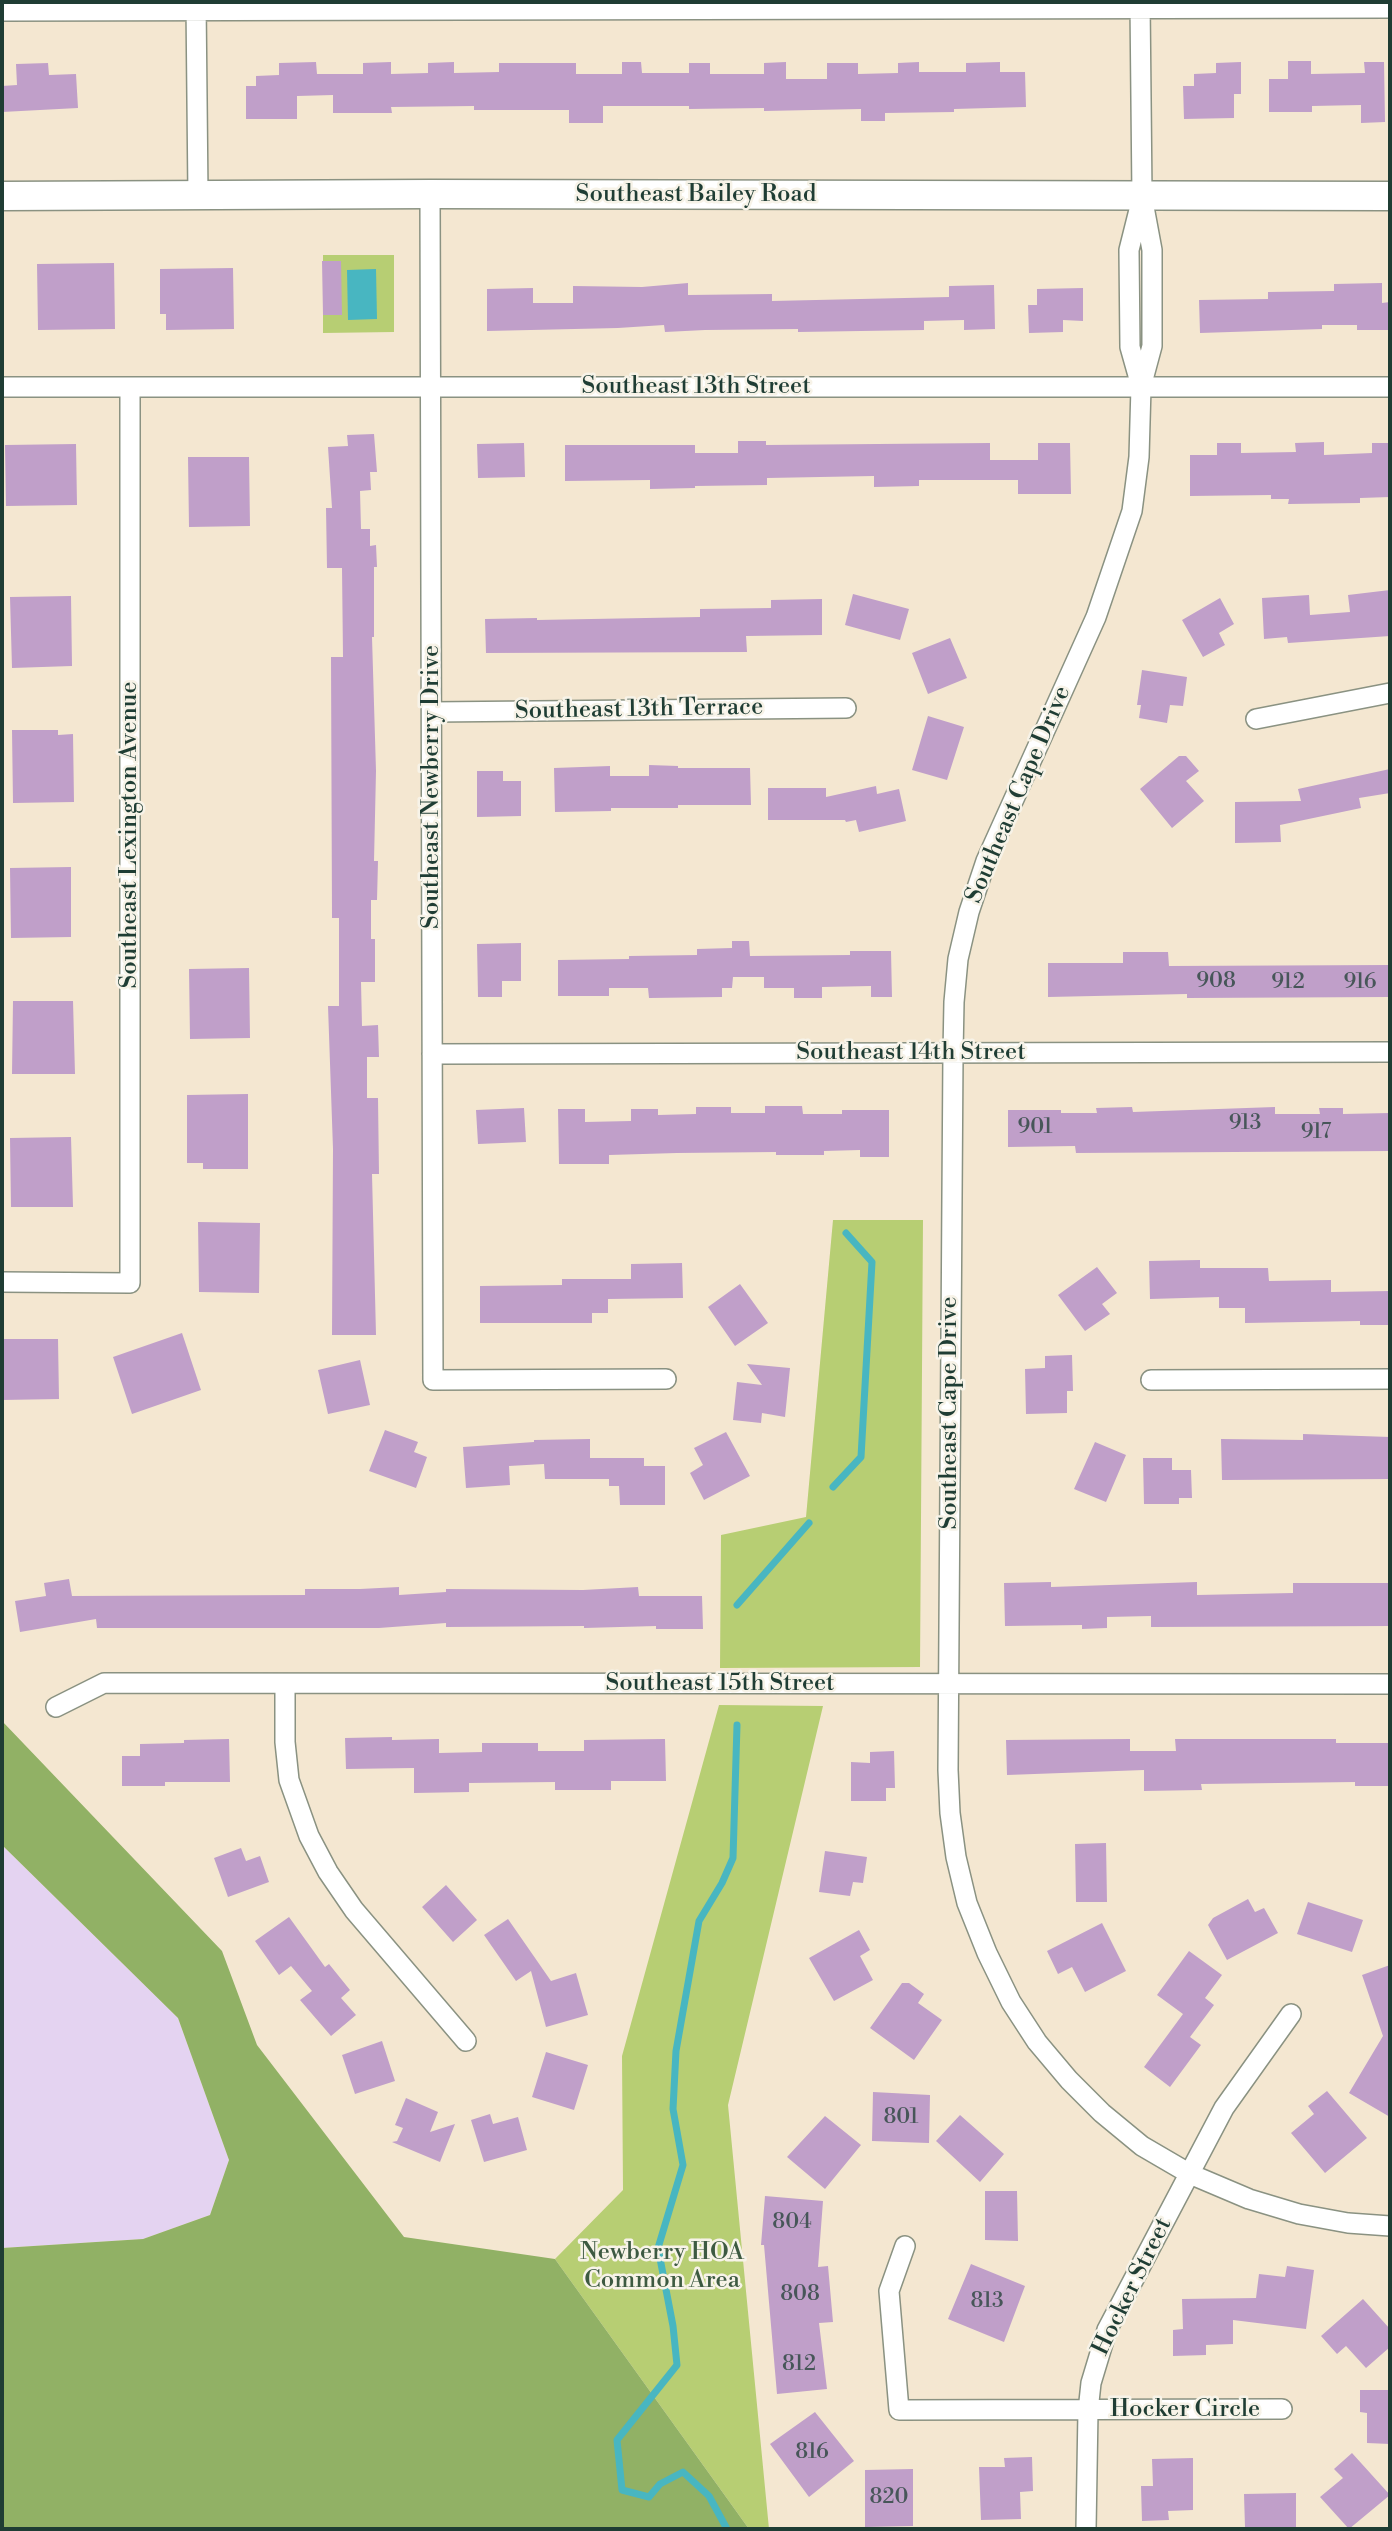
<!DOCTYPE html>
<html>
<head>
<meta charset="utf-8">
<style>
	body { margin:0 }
	#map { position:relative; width:1392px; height:2531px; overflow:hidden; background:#f4e7d1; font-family:"Libre Bodoni",serif }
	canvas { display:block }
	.frame { position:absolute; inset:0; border:4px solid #1f3d34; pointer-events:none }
</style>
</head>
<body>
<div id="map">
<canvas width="1392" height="2531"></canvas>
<div class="frame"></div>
</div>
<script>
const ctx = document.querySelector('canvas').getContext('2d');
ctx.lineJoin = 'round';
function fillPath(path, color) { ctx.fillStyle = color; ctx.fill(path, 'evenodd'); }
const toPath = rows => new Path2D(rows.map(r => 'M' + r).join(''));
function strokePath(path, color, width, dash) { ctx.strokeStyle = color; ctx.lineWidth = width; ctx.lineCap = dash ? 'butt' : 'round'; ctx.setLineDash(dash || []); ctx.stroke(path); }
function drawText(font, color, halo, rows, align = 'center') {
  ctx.font = font + ' "Libre Bodoni",serif'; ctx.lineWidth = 5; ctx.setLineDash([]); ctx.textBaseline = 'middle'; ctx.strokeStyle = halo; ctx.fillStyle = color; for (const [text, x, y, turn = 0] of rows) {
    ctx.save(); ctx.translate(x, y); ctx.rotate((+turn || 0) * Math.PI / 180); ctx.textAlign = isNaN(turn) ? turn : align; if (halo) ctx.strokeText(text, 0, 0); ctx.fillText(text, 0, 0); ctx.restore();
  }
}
fillPath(toPath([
	[2,1845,178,2018,229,2160,210,2215,143,2239,2,2248]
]), '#e4d3f1');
fillPath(toPath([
	[323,255,394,255,394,332,323,333],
	[833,1220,923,1220,920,1667,720,1668,721,1535,806,1517],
	[719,1705,823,1706,728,2105,769,2529,749,2529,555,2259,623,2190,622,2056]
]), '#b7ce73');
fillPath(toPath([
	[2,1721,222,1951,257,2045,404,2237,555,2259,749,2529,2,2529,2,2248,143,2239,210,2215,229,2160,178,2018,2,1845]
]), '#91b165');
fillPath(toPath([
	[376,269,377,319,348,320,347,270]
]), '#48b6c1');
strokePath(toPath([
	[833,1487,861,1457,872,1262,846,1233],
	[737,1605,809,1523],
	[727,2529,709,2496,683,2472,660,2484,649,2497,622,2490,617,2440,677,2365,673,2326,658,2248,683,2165,673,2109,676,2051,699,1921,722,1883,733,1858,737,1725]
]), '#48b6c1', 7);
fillPath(toPath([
	[1288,61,1311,61,1311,74,1365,73,1364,62,1384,62,1385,122,1361,123,1361,105,1312,106,1312,112,1269,112,1269,79,1288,79],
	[316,62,317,74,363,74,363,63,391,62,391,74,428,73,428,63,454,62,454,73,499,72,499,63,576,63,576,74,622,74,622,62,641,62,642,73,689,73,689,63,710,63,710,74,764,74,764,63,786,62,786,79,827,79,827,63,858,63,858,74,898,73,898,63,919,62,919,72,966,72,966,63,1000,62,1000,72,1025,72,1026,107,954,109,954,112,885,113,885,121,861,121,861,109,764,111,764,108,689,109,689,106,603,106,603,123,569,123,569,110,474,110,474,106,391,107,392,113,333,113,333,95,297,96,297,119,246,119,246,86,256,86,256,76,279,75,279,63],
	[1241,62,1241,94,1234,94,1234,118,1184,119,1183,86,1194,86,1194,74,1216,73,1216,63],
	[48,63,49,75,76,74,78,108,2,112,2,86,17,85,16,64],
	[322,261,341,261,342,315,323,315],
	[114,263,115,329,38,330,37,264],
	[233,268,234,329,166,330,166,314,160,314,160,269],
	[688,283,688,295,772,294,772,301,949,297,949,286,994,285,995,329,964,330,964,320,924,321,924,330,798,332,798,329,705,330,665,332,664,325,618,328,487,331,487,289,533,288,533,303,573,303,573,286,642,287],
	[1382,283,1382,303,1390,302,1390,330,1357,330,1357,325,1322,325,1322,329,1200,333,1199,300,1268,299,1268,292,1334,291,1334,284],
	[1083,288,1083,321,1063,320,1063,332,1029,333,1028,305,1037,305,1037,289],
	[374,434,377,472,370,472,371,490,360,491,361,529,370,529,370,546,376,545,377,567,374,567,374,637,372,637,376,771,374,861,378,861,377,900,371,900,371,939,375,939,375,982,361,982,362,1026,378,1025,379,1057,367,1057,367,1098,378,1098,379,1174,372,1174,376,1335,332,1335,333,1149,328,1006,339,1006,339,918,332,918,331,657,343,657,342,568,327,568,326,508,332,508,328,447,348,446,347,435],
	[738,441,766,441,766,445,990,443,990,460,1038,460,1038,443,1070,443,1071,494,1018,494,1018,480,919,480,919,486,874,487,874,476,767,478,767,485,695,486,695,488,650,489,650,480,565,481,565,445,695,445,695,453,738,453],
	[1324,442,1324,455,1372,453,1372,443,1390,443,1390,497,1360,498,1360,503,1288,504,1289,499,1271,499,1271,495,1190,496,1190,455,1217,455,1217,443,1241,443,1241,453,1296,452,1295,443],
	[524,443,525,477,478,478,477,444],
	[76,444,77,505,6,506,5,445],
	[188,457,249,457,250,526,189,527],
	[1390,590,1390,636,1288,643,1287,637,1264,639,1262,598,1309,595,1310,615,1350,612,1348,595],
	[853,594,909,609,900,640,845,625],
	[71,596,72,666,12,668,10,597],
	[1220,598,1234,624,1219,633,1225,645,1203,657,1182,620],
	[822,599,822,635,746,636,747,652,486,653,485,619,537,618,537,620,700,617,700,609,771,608,771,600],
	[950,638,967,678,928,694,912,653],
	[1142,670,1187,677,1183,706,1170,705,1167,723,1139,718,1141,705,1137,705],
	[928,716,964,727,947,780,912,770],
	[12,730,58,730,58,735,73,734,74,802,13,803],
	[1179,756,1186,756,1199,771,1186,781,1204,801,1172,828,1140,789],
	[649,765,678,766,678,768,750,768,751,805,678,805,678,808,611,808,611,811,555,812,554,768,610,766,610,776,649,776],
	[1390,769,1390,793,1359,798,1361,808,1280,825,1281,842,1235,843,1235,802,1301,801,1298,789],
	[477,771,503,771,503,781,521,781,521,816,477,817],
	[876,786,877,794,899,789,906,821,859,832,856,820,846,822,845,820,768,820,768,788,826,788,826,797],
	[71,867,71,937,11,938,10,868],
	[732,941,749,941,750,956,850,955,850,951,891,951,892,997,871,997,871,986,822,987,822,998,794,998,794,988,764,988,764,977,733,977,732,988,722,988,722,997,649,998,648,988,609,988,609,996,558,996,558,960,629,959,629,956,697,955,697,949,732,948],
	[521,943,521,981,502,981,502,997,478,997,477,944],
	[1123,952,1168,952,1169,966,1389,965,1389,997,1187,998,1187,994,1048,997,1048,963,1123,963],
	[249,968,250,1038,190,1039,189,969],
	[13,1001,73,1001,75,1074,12,1074],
	[248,1094,248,1169,203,1169,203,1163,187,1163,187,1095],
	[765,1106,802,1106,803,1114,842,1114,842,1110,889,1110,889,1157,860,1157,860,1150,824,1151,824,1155,776,1155,776,1152,677,1153,609,1155,609,1164,559,1164,558,1109,585,1109,585,1122,631,1121,631,1109,658,1109,658,1115,696,1114,696,1107,731,1107,731,1113,765,1113],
	[1132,1107,1133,1112,1275,1107,1275,1114,1320,1114,1319,1108,1343,1108,1343,1114,1390,1113,1390,1151,1076,1153,1075,1146,1008,1147,1008,1110,1061,1110,1061,1113,1097,1113,1096,1108],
	[524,1108,526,1142,478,1144,476,1110],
	[71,1137,73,1207,11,1207,10,1138],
	[198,1222,260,1223,259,1293,199,1292],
	[1200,1260,1200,1268,1268,1268,1269,1281,1331,1280,1331,1292,1390,1291,1390,1325,1360,1325,1360,1321,1245,1323,1245,1308,1219,1308,1219,1297,1150,1299,1149,1261],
	[682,1263,683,1298,608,1299,608,1313,592,1313,592,1323,480,1323,480,1286,562,1285,562,1279,631,1279,631,1264],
	[1097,1267,1117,1293,1102,1304,1110,1314,1085,1331,1058,1295],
	[740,1284,768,1323,735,1346,708,1307],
	[182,1333,201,1390,132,1414,113,1357],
	[2,1339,58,1339,59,1399,2,1400],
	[1072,1355,1073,1391,1067,1391,1067,1413,1026,1414,1025,1369,1045,1368,1045,1356],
	[360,1360,370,1405,328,1414,318,1370],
	[747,1364,790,1368,785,1417,762,1413,761,1423,733,1420,737,1382,762,1385],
	[385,1430,418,1442,414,1452,427,1457,416,1488,369,1471],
	[726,1432,750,1476,704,1500,690,1473,703,1465,694,1448],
	[1303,1434,1390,1437,1390,1479,1222,1480,1221,1439,1303,1440],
	[590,1439,590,1458,644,1458,644,1466,665,1466,665,1505,620,1505,619,1486,609,1486,609,1479,545,1479,544,1464,509,1466,510,1485,466,1488,463,1447,534,1442,534,1440],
	[1095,1442,1126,1455,1106,1502,1074,1489],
	[1143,1458,1172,1458,1172,1470,1191,1470,1192,1498,1179,1498,1179,1504,1144,1504],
	[69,1579,72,1596,305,1595,305,1589,360,1589,399,1587,399,1595,446,1592,446,1589,583,1590,638,1587,639,1596,702,1596,703,1629,656,1629,656,1626,584,1628,584,1626,446,1627,446,1623,379,1628,97,1628,96,1619,20,1632,15,1601,46,1596,44,1583],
	[1051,1582,1051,1587,1197,1582,1197,1595,1293,1593,1293,1583,1390,1583,1390,1626,1151,1627,1151,1616,1107,1617,1107,1628,1082,1629,1082,1625,1005,1626,1004,1583],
	[392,1737,392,1740,439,1739,439,1753,482,1752,482,1743,538,1743,538,1751,584,1751,584,1740,665,1739,666,1781,611,1781,611,1790,555,1790,555,1782,469,1783,469,1792,414,1793,414,1768,346,1769,345,1738],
	[229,1739,230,1782,165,1782,165,1786,122,1786,122,1756,140,1756,140,1744,184,1743,184,1740],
	[1130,1739,1130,1751,1176,1751,1175,1739,1336,1739,1336,1743,1390,1743,1390,1786,1355,1786,1355,1782,1201,1784,1202,1790,1144,1791,1144,1770,1007,1775,1006,1740],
	[894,1751,895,1788,886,1788,886,1801,851,1801,851,1762,870,1763,870,1752],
	[1106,1843,1107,1902,1076,1902,1075,1844],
	[241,1848,246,1861,260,1856,269,1882,228,1897,214,1858],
	[825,1851,867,1857,863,1883,853,1882,850,1896,819,1892],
	[446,1885,477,1920,453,1942,422,1907],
	[1248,1899,1255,1912,1264,1908,1278,1933,1227,1960,1208,1925,1213,1918],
	[1308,1902,1363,1920,1352,1952,1297,1934],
	[289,1917,325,1967,329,1964,350,1990,341,1998,356,2015,331,2036,300,2000,312,1991,291,1966,279,1975,255,1941],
	[508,1919,551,1981,576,1973,588,2015,546,2027,531,1971,516,1981,484,1935],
	[1102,1923,1126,1971,1085,1992,1072,1967,1058,1974,1047,1951],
	[859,1930,870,1950,860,1956,873,1980,834,2001,809,1958],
	[1189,1951,1222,1975,1205,1998,1214,2005,1190,2037,1201,2045,1170,2087,1144,2067,1183,2014,1157,1995],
	[1390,1965,1390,2117,1349,2093,1383,2036,1362,1975],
	[902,1983,909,1983,924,1994,918,2003,942,2020,914,2060,870,2028],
	[382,2041,395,2081,355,2094,342,2055],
	[546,2052,588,2065,574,2110,532,2097],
	[1327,2091,1367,2138,1325,2173,1291,2133,1314,2114,1308,2106],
	[873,2092,930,2095,929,2143,872,2141],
	[406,2098,438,2112,430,2132,455,2124,440,2162,392,2142,397,2141,403,2128,395,2125],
	[490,2114,493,2124,518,2117,527,2150,484,2162,471,2120],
	[960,2115,1004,2154,980,2182,936,2141],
	[825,2116,861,2145,825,2189,787,2157],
	[985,2191,1017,2191,1018,2241,985,2240],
	[765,2196,823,2201,818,2267,828,2266,833,2322,819,2323,827,2389,777,2394,764,2245,761,2245],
	[971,2264,1025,2286,1004,2342,948,2319],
	[1287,2266,1314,2270,1306,2329,1233,2320,1233,2344,1206,2345,1206,2355,1173,2356,1173,2330,1183,2329,1182,2299,1256,2298,1259,2274,1285,2277],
	[1363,2299,1390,2329,1390,2347,1366,2368,1346,2346,1337,2354,1321,2336],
	[1360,2390,1390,2390,1390,2444,1367,2443,1367,2413,1360,2412],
	[815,2412,854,2461,809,2497,770,2444],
	[1352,2453,1390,2495,1349,2529,1320,2497,1343,2478,1334,2469],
	[1032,2457,1033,2491,1020,2492,1021,2519,981,2520,979,2467,1005,2467,1004,2458],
	[1193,2458,1193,2510,1168,2511,1169,2520,1142,2521,1141,2486,1153,2486,1152,2459],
	[913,2469,913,2526,865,2527,865,2470],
	[1296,2493,1296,2527,1245,2527,1244,2494]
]), '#c09fc9');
const street = toPath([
	[196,2,198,196],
	[1140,2,1142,196,1152,250,1152,346,1141,387,1139,457,1132,511,1096,617,986,861,969,912,958,959,954,1002,953,1053,948,1770,950,1813,956,1857,967,1903,987,1953,1011,2002,1037,2042,1069,2080,1102,2113,1142,2146,1190,2174,1249,2199,1299,2214,1348,2223,1390,2226],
	[2,11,1390,8],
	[430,194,433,1380,666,1379],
	[1140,206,1129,250,1130,347,1141,386],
	[2,387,1390,387],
	[432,712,846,708],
	[1256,719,1390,693],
	[432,1054,1390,1052],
	[2,1282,130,1283,130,388],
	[1151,1380,1390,1379],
	[285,1684,285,1742,289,1780,309,1836,328,1872,354,1910,466,2041],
	[56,1707,104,1683,1390,1684],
	[905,2246,889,2291,899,2410,1282,2409],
	[1086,2529,1088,2411,1091,2383,1107,2330,1224,2108,1291,2014]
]);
const secondary = toPath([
	[2,196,430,194,1390,196]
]);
strokePath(street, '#8a9282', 22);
strokePath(secondary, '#8a9282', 31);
strokePath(street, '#fff', 19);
strokePath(secondary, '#fff', 28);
drawText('21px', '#475659', null, [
	["908",1216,982],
	["912",1288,983],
	["916",1360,983],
	["913",1245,1124],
	["901",1035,1128],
	["917",1316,1133],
	["801",901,2118],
	["804",792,2223],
	["808",800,2295],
	["813",987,2302],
	["812",799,2365],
	["816",812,2453],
	["820",889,2498]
]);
drawText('24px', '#1f3d34', '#f7f3e8', [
	["Southeast Bailey Road",696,195],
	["Southeast 13th Street",696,387],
	["Southeast 13th Terrace",639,710,-1],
	["Southeast Newberry Drive",432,787,-90],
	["Southeast Cape Drive",1019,795,-67],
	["Southeast Lexington Avenue",130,835,-90],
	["Southeast 14th Street",911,1053],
	["Southeast Cape Drive",950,1413,-90],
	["Southeast 15th Street",720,1684],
	["Hocker Street",1133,2287,-64],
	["Hocker Circle",1185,2410]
]);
drawText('24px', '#3d5a41', '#f7f3e8', [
	["Newberry HOA",662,2253],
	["Common Area",662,2281]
]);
</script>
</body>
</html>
